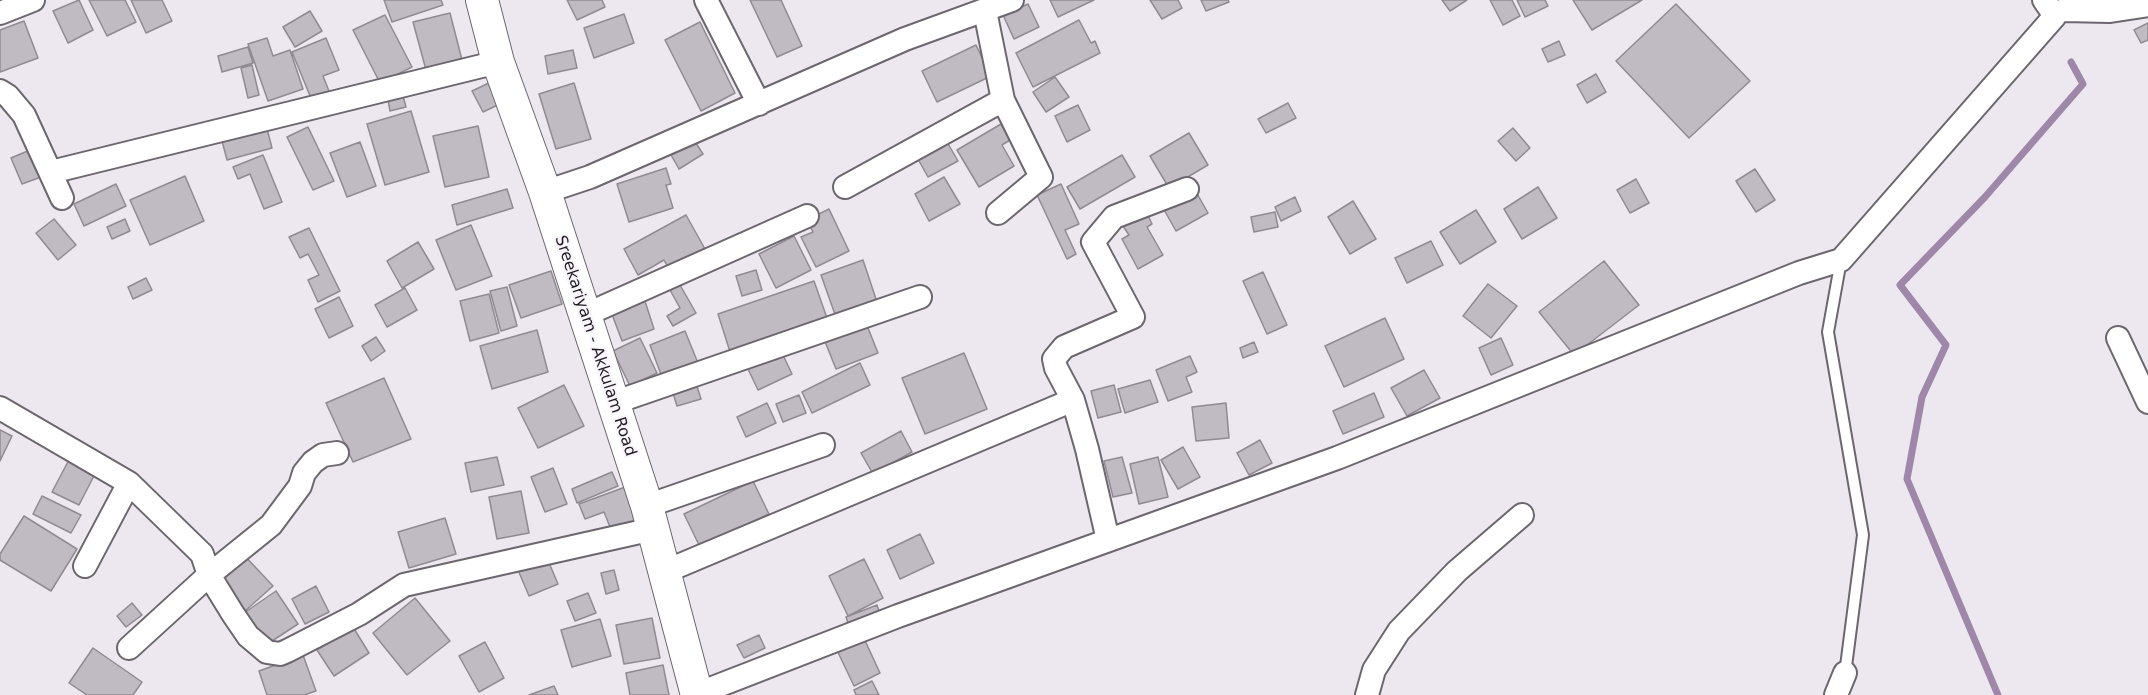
<!DOCTYPE html>
<html>
<head>
<meta charset="utf-8">
<style>
	body { margin:0 }
	canvas { display:block; background:#ede7ef }
</style>
</head>
<body>
<canvas width="2148" height="695"></canvas>
<script>
const ctx = document.querySelector('canvas').getContext('2d');
ctx.lineJoin = 'round';
const toPath = rows => new Path2D(rows.map(r => 'M' + r).join(''));
function strokePath(path, color, width, dash) { ctx.strokeStyle = color; ctx.lineWidth = width; ctx.lineCap = dash ? 'butt' : 'round'; ctx.setLineDash(dash || []); ctx.stroke(path); }
function fillPath(path, color) { ctx.fillStyle = color; ctx.fill(path, 'evenodd'); }
function drawText(font, color, halo, rows, align = 'center') {
  ctx.font = font + ' "DejaVu Sans",sans-serif'; ctx.lineWidth = 4.5; ctx.setLineDash([]); ctx.textBaseline = 'middle'; ctx.strokeStyle = halo; ctx.fillStyle = color; for (const [text, x, y, turn = 0] of rows) {
    ctx.save(); ctx.translate(x, y); ctx.rotate((+turn || 0) * Math.PI / 180); ctx.textAlign = isNaN(turn) ? turn : align; if (halo) ctx.strokeText(text, 0, 0); ctx.fillText(text, 0, 0); ctx.restore();
  }
}
strokePath(toPath([
	[1998,695,1907,479,1922,397,1946,345,1900,285,1985,197,2083,84,2071,62]
]), '#9e87a9', 7);
const building = toPath([
	[79,0,93,30,68,43,53,11,79,0],
	[89,0,125,0,136,22,107,36,89,0],
	[131,0,162,0,172,21,146,33,131,0],
	[384,0,441,0,443,5,392,22,384,0],
	[567,0,602,0,605,7,577,20,567,0],
	[750,0,781,0,802,46,777,57,750,0],
	[1050,0,1094,0,1058,17,1050,0],
	[1150,0,1178,0,1182,8,1162,19,1150,0],
	[1201,0,1228,0,1229,2,1206,11,1201,0],
	[1442,0,1467,0,1450,11,1442,0],
	[1490,0,1512,0,1520,16,1503,25,1490,0],
	[1517,0,1545,0,1548,6,1525,17,1517,0],
	[1573,0,1642,0,1592,30,1573,0],
	[1028,4,1039,27,1014,39,1003,15,1028,4],
	[1676,4,1750,81,1689,138,1616,61,1676,4],
	[310,11,322,31,295,47,283,27,310,11],
	[450,13,462,60,426,70,413,22,450,13],
	[624,14,634,43,594,58,584,28,624,14],
	[385,15,412,67,380,83,353,30,385,15],
	[1079,20,1091,43,1095,41,1100,53,1033,87,1016,53,1079,20],
	[24,21,38,58,0,72,0,30,24,21],
	[700,22,735,93,701,111,665,40,700,22],
	[2148,23,2148,40,2141,43,2134,30,2148,23],
	[267,38,273,56,290,50,303,89,268,101,248,44,267,38],
	[326,38,339,70,323,76,331,96,313,103,292,52,326,38],
	[1559,41,1565,55,1548,62,1542,49,1559,41],
	[976,45,991,76,937,102,922,71,976,45],
	[248,47,253,63,222,72,218,56,248,47],
	[573,50,577,68,548,74,545,56,573,50],
	[252,65,259,95,248,98,241,68,252,65],
	[1596,74,1606,92,1587,103,1577,85,1596,74],
	[1055,77,1069,97,1046,112,1033,92,1055,77],
	[491,82,502,103,483,112,472,91,491,82],
	[574,83,591,139,556,149,539,94,574,83],
	[403,96,406,107,390,111,388,100,403,96],
	[1288,103,1296,118,1266,133,1258,119,1288,103],
	[1078,105,1090,130,1067,142,1055,116,1078,105],
	[411,111,429,172,385,185,367,124,411,111],
	[1001,124,1010,140,1002,145,1014,166,979,187,957,150,1001,124],
	[266,125,272,148,227,160,221,137,266,125],
	[478,126,489,177,445,187,433,136,478,126],
	[308,127,334,181,313,190,287,137,308,127],
	[1513,128,1530,148,1516,161,1498,141,1513,128],
	[1189,133,1208,165,1169,188,1150,156,1189,133],
	[943,135,958,161,928,177,914,152,943,135],
	[694,140,703,154,679,169,671,155,694,140],
	[360,142,376,186,347,197,330,153,360,142],
	[30,150,41,177,22,184,11,158,30,150],
	[263,155,282,202,264,209,250,174,238,179,233,167,263,155],
	[1122,155,1135,177,1080,209,1067,187,1122,155],
	[666,168,671,184,666,185,673,208,629,222,617,184,666,168],
	[1755,169,1775,200,1756,212,1736,181,1755,169],
	[185,176,204,221,150,245,130,200,185,176],
	[944,177,960,204,929,221,915,194,944,177],
	[1636,179,1649,203,1630,213,1617,190,1636,179],
	[116,184,126,206,84,226,74,204,116,184],
	[1061,184,1079,224,1065,230,1076,254,1067,259,1037,195,1061,184],
	[1538,187,1557,218,1522,239,1504,209,1538,187],
	[507,189,513,208,457,225,452,205,507,189],
	[1195,190,1208,213,1176,231,1163,208,1195,190],
	[1295,197,1301,211,1281,221,1275,207,1295,197],
	[1353,201,1376,239,1350,254,1328,217,1353,201],
	[829,209,849,251,816,267,801,237,813,232,807,220,829,209],
	[1476,210,1496,242,1460,264,1440,232,1476,210],
	[1275,212,1278,227,1254,232,1251,217,1275,212],
	[1147,213,1152,224,1147,227,1163,255,1138,269,1122,239,1129,235,1123,226,1147,213],
	[686,215,705,249,669,269,664,260,638,275,624,249,686,215],
	[54,219,76,245,58,260,36,233,54,219],
	[125,219,130,231,112,239,107,227,125,219],
	[471,225,492,276,456,290,436,240,471,225],
	[309,228,340,291,318,302,308,280,319,275,308,254,300,258,289,237,309,228],
	[794,236,811,270,776,288,759,254,794,236],
	[1431,241,1443,265,1407,283,1395,258,1431,241],
	[418,242,434,269,402,288,387,261,418,242],
	[863,260,878,305,837,320,821,275,863,260],
	[1604,261,1639,305,1574,355,1539,312,1604,261],
	[756,270,762,290,742,296,736,276,756,270],
	[551,271,562,304,521,318,509,285,551,271],
	[1263,272,1287,325,1267,334,1243,281,1263,272],
	[146,278,152,290,133,299,128,287,146,278],
	[814,281,828,321,731,355,718,314,814,281],
	[1488,284,1517,306,1491,338,1463,316,1488,284],
	[680,285,696,313,673,326,667,316,680,308,670,290,680,285],
	[507,287,517,326,501,331,490,291,507,287],
	[405,288,417,310,387,327,375,305,405,288],
	[489,294,499,333,470,341,460,301,489,294],
	[339,297,353,326,329,338,315,309,339,297],
	[644,298,654,329,622,341,610,309,644,298],
	[1385,318,1404,359,1344,387,1325,346,1385,318],
	[866,323,878,353,836,369,824,339,866,323],
	[537,330,548,372,492,389,480,346,537,330],
	[685,331,698,363,662,377,650,345,685,331],
	[376,337,385,351,371,361,362,346,376,337],
	[640,338,657,373,630,386,613,351,640,338],
	[1501,338,1513,365,1491,375,1479,348,1501,338],
	[1254,342,1258,352,1243,358,1240,348,1254,342],
	[782,353,792,374,758,390,748,369,782,353],
	[964,353,987,409,925,434,902,378,964,353],
	[1190,356,1197,372,1186,377,1192,392,1168,401,1156,370,1190,356],
	[860,363,870,385,812,413,802,392,860,363],
	[1424,370,1440,398,1407,416,1391,388,1424,370],
	[384,378,411,439,353,462,326,403,384,378],
	[695,380,701,399,677,406,671,387,695,380],
	[1150,380,1158,402,1125,413,1118,389,1150,380],
	[564,385,584,426,538,448,518,408,564,385],
	[1114,385,1121,412,1098,418,1091,391,1114,385],
	[1374,393,1384,417,1343,434,1333,411,1374,393],
	[799,395,806,413,783,422,776,404,799,395],
	[767,403,776,423,746,437,737,417,767,403],
	[1226,403,1229,438,1196,441,1192,407,1226,403],
	[0,430,12,436,0,461,0,430],
	[901,431,912,452,873,474,861,453,901,431],
	[1260,440,1272,463,1249,475,1237,453,1260,440],
	[1183,447,1200,477,1178,489,1161,460,1183,447],
	[71,456,97,470,79,505,52,492,71,456],
	[497,457,504,485,471,492,465,463,497,457],
	[1122,457,1132,493,1113,497,1104,461,1122,457],
	[1158,457,1168,497,1139,504,1130,464,1158,457],
	[553,468,567,504,545,512,531,477,553,468],
	[612,472,618,486,577,503,572,489,612,472],
	[753,481,769,514,700,547,684,514,753,481],
	[628,486,641,521,612,532,604,512,585,519,579,504,628,486],
	[521,491,529,533,497,539,489,497,521,491],
	[42,496,81,515,71,533,33,514,42,496],
	[24,516,77,549,51,591,0,560,0,554,24,516],
	[445,518,456,554,409,568,398,532,445,518],
	[920,534,934,563,900,579,887,550,920,534],
	[242,553,273,586,245,611,215,579,242,553],
	[547,558,558,584,529,596,518,570,547,558],
	[864,559,883,598,848,616,829,576,864,559],
	[614,570,619,590,606,594,601,573,614,570],
	[316,586,329,612,305,624,292,599,316,586],
	[276,591,298,624,266,645,244,613,276,591],
	[588,593,596,613,575,621,567,601,588,593],
	[415,598,450,641,407,675,373,633,415,598],
	[132,603,142,615,126,627,117,616,132,603],
	[877,605,881,617,850,629,846,617,877,605],
	[652,618,660,658,624,664,616,625,652,618],
	[600,619,611,656,572,667,561,630,600,619],
	[353,627,369,653,334,676,317,650,353,627],
	[861,632,880,673,854,686,834,644,861,632],
	[759,635,765,648,744,658,737,645,759,635],
	[485,642,504,678,479,692,459,656,485,642],
	[93,648,142,682,133,695,87,695,69,683,93,648],
	[303,655,316,691,304,695,267,695,259,671,303,655],
	[663,665,669,695,630,695,626,673,663,665],
	[872,681,879,695,856,695,854,690,872,681],
	[554,686,558,695,529,695,554,686]
]);
fillPath(building, '#c0bac2');
strokePath(building, '#908b93', 1.5);
const service = toPath([
	[1841,260,1828,332,1863,535,1845,674]
]);
const minor = toPath([
	[706,0,759,104],
	[2064,10,2110,11,2123,0],
	[985,11,1003,100,1041,177,998,213],
	[2110,11,2148,5],
	[0,13,33,0],
	[0,91,8,96,24,115,62,198],
	[51,172,498,62],
	[845,187,1003,100],
	[545,192,590,177,905,39,1012,0],
	[585,315,807,216],
	[2118,338,2148,402],
	[613,403,920,297],
	[0,408,129,483,202,554,209,575,233,614,248,636,267,652,280,654,287,651,359,614,404,585,653,529],
	[647,506,823,445],
	[1108,540,1087,449,1073,400,1056,368,1054,359,1064,347,1133,317,1093,242,1114,217,1187,189],
	[85,566,129,483],
	[664,572,1073,400],
	[129,648,209,575,271,525,300,486,304,473,313,462,323,455,337,453],
	[697,694,898,616,1337,458,1799,273,1841,260,2055,16,2044,0],
	[1367,695,1374,670,1399,631,1457,571,1522,515],
	[1836,695,1845,673]
]);
const secondary = toPath([
	[482,0,498,62,545,192,647,506,697,695]
]);
strokePath(service, '#6c676e', 14);
strokePath(minor, '#6c676e', 26);
strokePath(secondary, '#6c676e', 34);
strokePath(service, '#fff', 10);
strokePath(minor, '#fff', 22);
strokePath(secondary, '#fff', 32);
drawText('16px', '#1e1c1f', '#faf4fd', [
	["Sreekariyam - Akkulam Road",595,346,72]
]);
</script>
</body>
</html>
